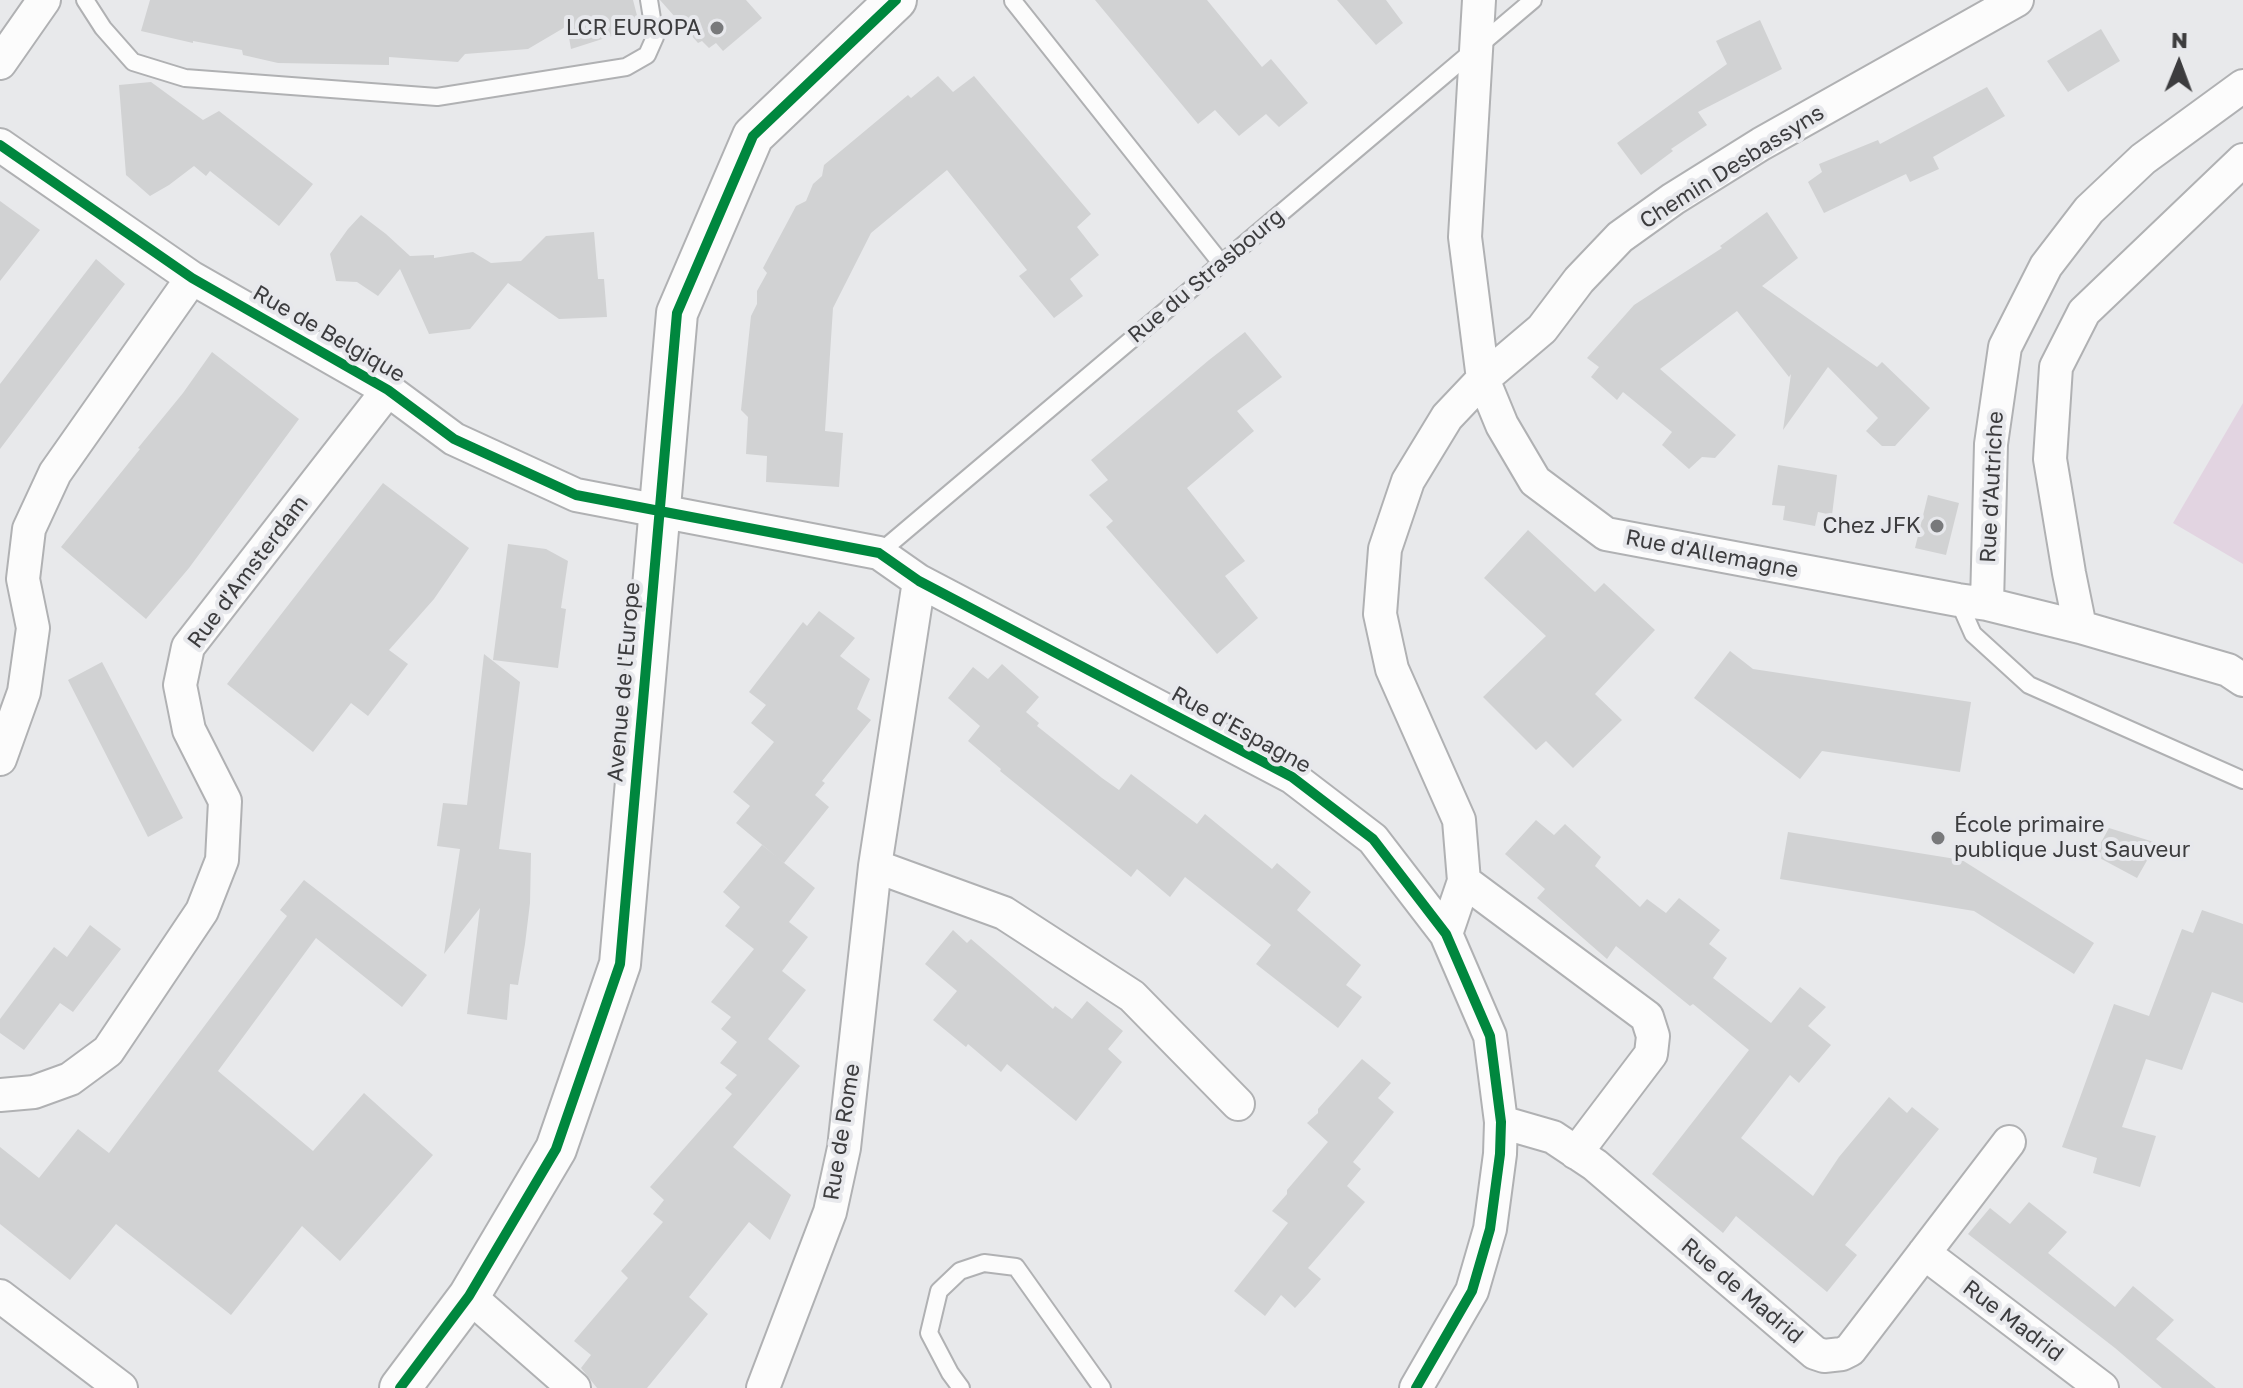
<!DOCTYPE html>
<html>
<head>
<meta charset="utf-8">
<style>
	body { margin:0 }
	#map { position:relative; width:2243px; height:1388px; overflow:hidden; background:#e8e9eb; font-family:"Golos Text",sans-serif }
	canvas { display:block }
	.north { position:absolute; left:2139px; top:24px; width:80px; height:80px; -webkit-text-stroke:6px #e7e8ec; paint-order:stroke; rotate:1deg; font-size:22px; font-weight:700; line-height:32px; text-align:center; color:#3c3c3e }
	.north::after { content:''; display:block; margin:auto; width:28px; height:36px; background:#3c3c3e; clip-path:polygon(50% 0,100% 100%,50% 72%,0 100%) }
</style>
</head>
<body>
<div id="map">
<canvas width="2243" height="1388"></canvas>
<div class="north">N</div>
</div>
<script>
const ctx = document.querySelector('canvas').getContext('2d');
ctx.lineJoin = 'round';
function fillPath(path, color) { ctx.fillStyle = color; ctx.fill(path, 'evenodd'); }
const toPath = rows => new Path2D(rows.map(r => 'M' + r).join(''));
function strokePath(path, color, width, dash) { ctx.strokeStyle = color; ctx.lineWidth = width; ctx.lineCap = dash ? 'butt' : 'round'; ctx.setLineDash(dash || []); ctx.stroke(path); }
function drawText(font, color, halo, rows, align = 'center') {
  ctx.font = font + ' "Golos Text",sans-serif'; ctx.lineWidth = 8; ctx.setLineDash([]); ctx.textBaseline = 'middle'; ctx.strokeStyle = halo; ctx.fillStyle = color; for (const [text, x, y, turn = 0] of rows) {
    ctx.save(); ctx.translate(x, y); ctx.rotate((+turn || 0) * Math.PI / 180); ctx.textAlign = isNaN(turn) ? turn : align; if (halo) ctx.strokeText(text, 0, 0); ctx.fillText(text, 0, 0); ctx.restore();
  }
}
fillPath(toPath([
	[2243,403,2243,564,2173,523]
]), '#e2d4e1');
fillPath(toPath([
	[150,0,633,0,640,27,571,49,567,26,528,49,465,54,458,62,389,57,389,65,278,63,243,55,242,50,193,41,193,43,141,31],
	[660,0,746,0,762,18,723,51,716,43,709,48,702,41,698,43],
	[1095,0,1207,0,1262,67,1271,59,1308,103,1279,127,1266,114,1239,136,1215,110,1198,124],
	[1337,0,1386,0,1403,23,1376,45],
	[1760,20,1782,69,1698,112,1707,125,1671,149,1673,151,1641,175,1617,143,1727,64,1716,41],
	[2101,29,2120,61,2068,92,2047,61],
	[938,76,953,92,974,76,1091,214,1077,227,1099,255,1070,279,1083,296,1054,318,1019,276,1027,270,947,170,871,233,833,308,825,431,843,433,839,487,766,482,767,456,746,454,748,417,741,410,751,316,757,304,757,291,767,273,763,268,796,206,806,201,813,184,822,176,824,165,908,95,911,98],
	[151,82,203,120,219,111,313,184,279,226,210,171,206,176,194,166,169,185,150,196,126,175,119,85],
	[1987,87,2005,116,1933,157,1939,169,1910,182,1906,174,1824,213,1808,182,1822,172,1819,164,1878,140,1880,144],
	[0,201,40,230,0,281],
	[1767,212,1798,258,1762,286,1877,367,1882,362,1930,408,1895,446,1882,446,1866,431,1878,418,1828,367,1783,430,1791,374,1789,377,1737,311,1660,369,1736,435,1715,458,1702,457,1689,469,1662,445,1672,432,1623,392,1617,400,1591,377,1599,367,1587,358,1634,305,1722,248,1720,246],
	[361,215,386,234,410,256,434,255,434,258,473,252,491,263,521,261,546,236,594,232,598,279,604,279,607,317,559,319,508,283,470,329,429,334,400,269,378,296,357,282,336,281,330,254,348,229],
	[96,259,125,284,0,449,0,384],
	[1245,332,1282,377,1237,411,1254,431,1187,488,1245,561,1225,576,1258,618,1217,654,1106,527,1113,521,1089,495,1108,480,1091,460,1209,360],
	[212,352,299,419,189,568,146,619,61,547,140,449,138,448,183,393],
	[1778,465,1837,475,1832,515,1818,512,1815,526,1783,520,1785,506,1772,505],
	[383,483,469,548,434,599,389,650,408,664,368,716,351,703,313,752,227,684],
	[1928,495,1959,503,1946,555,1915,548],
	[1528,530,1595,592,1604,583,1655,630,1595,694,1622,720,1573,768,1546,741,1536,750,1483,697,1546,636,1484,578],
	[508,544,546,549,568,561,561,608,566,609,558,668,493,660],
	[819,611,855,638,840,656,870,679,857,709,871,720,822,781,825,783,815,795,829,807,784,863,736,823,750,806,733,792,774,742,751,723,766,705,749,692,803,622,807,626],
	[1730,651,1753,669,1971,702,1960,772,1822,751,1800,779,1694,698],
	[484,654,520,682,499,849,531,853,530,903,525,944,518,985,510,984,507,1020,467,1014,480,908,444,954,460,849,437,846,443,803,467,805],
	[102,662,183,818,148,837,68,680],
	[1002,664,1039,697,1026,712,1039,723,1037,726,1102,778,1119,790,1131,774,1197,824,1205,814,1272,869,1277,863,1311,892,1297,910,1361,965,1346,985,1362,997,1338,1028,1256,964,1271,945,1185,877,1170,897,1137,869,1131,877,1000,771,1001,769,968,741,980,726,948,698,973,667,988,679],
	[1536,820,1554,835,1565,824,1601,857,1595,866,1640,907,1647,899,1666,913,1679,898,1720,930,1709,944,1727,958,1713,978,1771,1023,1800,987,1826,1007,1808,1026,1831,1045,1799,1083,1790,1075,1741,1138,1813,1196,1839,1157,1889,1097,1907,1113,1912,1107,1939,1129,1845,1245,1857,1255,1827,1292,1736,1216,1723,1233,1652,1174,1749,1050,1693,1004,1690,1006,1616,946,1607,959,1537,898,1545,889,1505,854],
	[2109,828,2157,843,2137,878,2094,855],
	[1788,832,1962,860,2094,943,2074,974,1974,911,1780,879],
	[762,845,815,888,789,922,808,937,782,971,806,990,768,1039,800,1066,733,1147,791,1195,770,1240,749,1222,689,1297,708,1314,647,1388,597,1388,581,1368,591,1355,574,1341,628,1278,621,1271,663,1222,653,1214,664,1200,650,1187,732,1094,725,1088,737,1075,720,1063,737,1042,721,1029,731,1017,711,1002,754,949,725,926,740,907,723,892],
	[304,880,427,975,402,1007,316,938,218,1071,313,1151,364,1093,433,1155,340,1261,302,1226,231,1315,116,1224,70,1280,0,1224,0,1147,39,1178,78,1129,109,1153,287,916,280,910],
	[2202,910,2243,924,2243,1003,2212,992,2182,1070,2146,1059,2122,1127,2156,1136,2140,1187,2093,1173,2097,1158,2062,1147,2114,1004,2149,1016,2182,929,2193,933],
	[90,925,121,949,73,1012,60,1003,24,1050,0,1033,0,1019,54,947,67,957],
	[953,930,967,943,971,939,1053,1009,1055,1006,1072,1019,1087,1001,1123,1031,1108,1049,1122,1062,1076,1121,1007,1064,1001,1072,968,1044,966,1047,933,1020,957,991,925,964],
	[1362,1059,1391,1083,1378,1098,1394,1112,1353,1162,1361,1169,1347,1186,1365,1202,1308,1268,1321,1279,1308,1294,1295,1308,1281,1295,1265,1316,1234,1291,1288,1223,1272,1211,1287,1194,1287,1190,1328,1142,1307,1123,1318,1113,1318,1109],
	[2029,1202,2067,1232,2048,1253,2115,1307,2133,1286,2174,1320,2156,1339,2216,1388,2162,1388,2115,1348,1968,1234,1990,1208,2010,1224]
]), '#d1d2d3');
const service = toPath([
	[85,0,103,28,133,62,185,78,437,97,626,67,647,55,655,37,649,0],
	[1013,1,1221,263],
	[879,553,1533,0],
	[1958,600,1973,634,2029,685,2243,780],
	[961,1388,950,1373,929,1333,939,1291,960,1271,984,1263,1016,1267,1102,1388]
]);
const minor = toPath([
	[1479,0,1465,237,1483,379,1502,425,1535,481,1606,534,1958,600,1987,604,2080,627,2228,670,2243,680],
	[0,63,44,0],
	[0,145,192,278,388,390,454,439,576,495,879,553,919,581,1292,777,1373,839,1446,934,1490,1036,1501,1122,1500,1154,1490,1229,1472,1291,1416,1388],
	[1987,604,1991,444,2005,347,2046,266,2089,210,2143,159,2243,86],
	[2080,627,2069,573,2050,459,2056,367,2084,312,2243,160],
	[0,759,24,692,33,628,23,579,29,529,55,473,192,278],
	[875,866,1004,913,1132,996,1238,1104],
	[1464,881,1647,1017,1653,1036,1651,1054,1576,1153],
	[1446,934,1464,881,1459,820,1392,669,1380,614,1385,549,1408,481,1447,417,1483,379,1542,329,1579,280,1620,237,1673,199,1761,144,2017,0],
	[0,1095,34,1092,70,1079,108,1051,202,911,222,860,225,801,189,730,180,685,188,647,388,390],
	[1501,1122,1553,1137,1595,1165,1815,1353,1824,1356,1842,1354,1850,1350,2009,1142],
	[1924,1253,2102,1388],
	[0,1296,121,1388],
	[469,1296,574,1388],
	[763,1388,830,1212,844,1148,875,866,919,581]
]);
const tertiary = toPath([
	[400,1388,469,1296,556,1149,620,964,677,313,753,136,896,0]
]);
strokePath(service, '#b0b1b3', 20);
strokePath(minor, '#b0b1b3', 36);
strokePath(tertiary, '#b0b1b3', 44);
strokePath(service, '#fcfcfc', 16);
strokePath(minor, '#fcfcfc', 32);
strokePath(tertiary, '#fcfcfc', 40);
strokePath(toPath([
	[0,145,192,278,388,390,454,439,576,495,879,553,919,581,1292,777,1373,839,1446,934,1490,1036,1501,1122,1500,1154,1490,1229,1472,1291,1416,1388],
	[400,1388,469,1296,556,1149,620,964,677,313,753,136,896,0]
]), '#00873e', 10);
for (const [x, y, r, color] of [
	[717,28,8,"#78797b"],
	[1937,526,8,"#78797b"],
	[1938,838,8,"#78797b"]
]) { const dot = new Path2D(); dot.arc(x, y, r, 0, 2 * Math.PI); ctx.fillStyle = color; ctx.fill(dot); strokePath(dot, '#e7e8ec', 3); }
drawText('22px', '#3c3c3e', '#e7e8ec', [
	["LCR EUROPA",701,28],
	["Chez JFK",1921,526],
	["École primaire",1954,825,"left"],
	["publique Just Sauveur",1954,850,"left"]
], 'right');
drawText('22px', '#3c3c3e', '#e7e8ec', [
	["Chemin Desbassyns",1732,167,-32],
	["Rue du Strasbourg",1206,276,-40],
	["Rue de Belgique",329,334,30],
	["Rue d'Autriche",1992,487,-87],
	["Rue d'Allemagne",1712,554,11],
	["Rue d'Amsterdam",248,572,-53],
	["Avenue de l'Europe",624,682,-85],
	["Rue d'Espagne",1241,730,29],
	["Rue de Rome",842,1132,-81],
	["Rue de Madrid",1742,1291,40],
	["Rue Madrid",2013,1321,37]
]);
</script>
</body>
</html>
